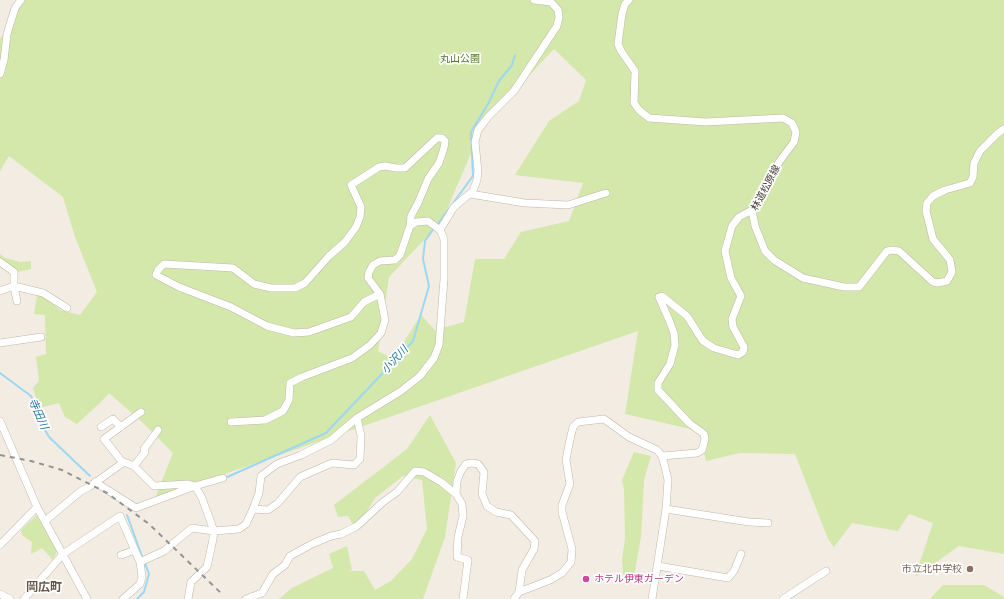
<!DOCTYPE html>
<html>
<head>
<meta charset="utf-8">
<style>
	body { margin:0 }
	canvas { display:block; background:#f2ece3 }
</style>
</head>
<body>
<canvas width="1004" height="599"></canvas>
<script>
const ctx = document.querySelector('canvas').getContext('2d');
ctx.lineJoin = 'round';
function fillPath(path, color) { ctx.fillStyle = color; ctx.fill(path, 'evenodd'); }
const toPath = rows => new Path2D(rows.map(r => 'M' + r).join(''));
function strokePath(path, color, width, dash) { ctx.strokeStyle = color; ctx.lineWidth = width; ctx.lineCap = dash ? 'butt' : 'round'; ctx.setLineDash(dash || []); ctx.stroke(path); }
function drawText(font, color, halo, rows, align = 'center') {
  ctx.font = font + ' "Open Sans","Noto Sans JP",sans-serif'; ctx.lineWidth = 3.5; ctx.setLineDash([]); ctx.textBaseline = 'middle'; ctx.strokeStyle = halo; ctx.fillStyle = color; for (const [text, x, y, turn = 0] of rows) {
    ctx.save(); ctx.translate(x, y); ctx.rotate((+turn || 0) * Math.PI / 180); ctx.textAlign = isNaN(turn) ? turn : align; if (halo) ctx.strokeText(text, 0, 0); ctx.fillText(text, 0, 0); ctx.restore();
  }
}
fillPath(toPath([
	[25,0,1004,0,1004,554,959,546,915,577,933,523,909,514,898,531,852,523,834,547,828,539,795,454,740,453,706,461,699,431,625,414,638,331,155,498,173,453,141,421,109,393,101,402,77,424,65,417,59,403,39,408,33,388,39,381,36,357,46,354,45,315,34,314,37,295,42,294,60,310,80,315,97,292,75,237,63,197,9,156,0,171,0,39],
	[554,49,586,80,579,101,549,121,515,175,583,183,569,221,521,232,504,259,475,259,464,322,435,330,421,315,393,359,378,351,389,277,442,221,484,123],
	[0,254,5,258,20,262,31,261,31,269,18,272,0,261],
	[430,415,456,463,445,537,423,599,279,599,292,588,333,568,329,554,347,546,352,570,349,571,364,571,375,590,391,581,412,559,427,529,422,480,403,476,375,498,364,516,353,525,348,516,338,517,334,505,407,449],
	[634,452,651,456,644,480,641,537,633,582,623,574,622,559,625,539,624,489,622,480],
	[37,515,53,541,57,551,53,560,42,548,31,554,32,542,22,535,21,530],
	[943,585,984,585,1004,597,1004,599,930,599]
]), '#d3e8aa');
strokePath(toPath([
	[437,225,473,176,471,132,488,104,499,81,512,65,515,55],
	[0,373,31,396,40,414,41,423,49,437,90,476],
	[225,478,326,433,413,341,429,286,423,259,425,241,434,228],
	[127,515,143,559],
	[137,599,144,592,149,574,145,563]
]), '#9dd8f2', 2);
const minor = toPath([
	[629,0,625,4,622,14,618,44,621,51,635,71,634,103,639,110,649,118,706,122,783,118,792,123,796,132,794,142,779,162,752,210,755,226,765,251,774,260,803,278,844,287,859,287,887,251,892,250,899,251,933,282,938,283,947,281,952,272,950,260,933,239,926,211,927,203,933,196,945,190,970,183,973,177,974,163,980,151,998,133,1004,129],
	[0,74,4,60,7,34,15,8,21,0],
	[437,138,442,138,445,141,444,148,439,163,428,179,418,203,411,216,410,226,400,255,395,260,380,261,373,265,369,272,368,278,380,294,364,302,351,317,309,332,294,333,267,326,231,307,179,287,156,275,158,270,164,264,233,268,254,284,271,288,295,288,305,283,329,256,345,242,356,227,360,217,361,207,351,185,379,167,385,166,396,168,405,168,437,138],
	[470,194,525,203,568,205,606,193],
	[440,230,454,207,473,191,477,180,478,171,475,142,478,130,488,117,514,91,557,26,559,17,558,10,551,2,534,0],
	[0,262,14,272,14,287,17,301],
	[0,291,14,286,43,293,67,308],
	[0,343,41,337],
	[0,421,37,507,87,599],
	[231,422,265,420,283,411,289,400,290,383,302,377,352,358,370,345,381,333,385,320,380,294],
	[101,427,113,419,121,427],
	[662,456,697,453,702,450,705,439,704,434,689,423,658,390,658,383,670,364,675,345,674,333,669,320,659,297,662,296,687,316,703,341,714,348,738,355,743,352,744,347,733,327,732,319,741,296,731,278,725,251,732,226,739,217,752,210],
	[123,463,104,439,141,412],
	[134,466,145,452,144,449,158,430],
	[95,482,136,508,195,486,223,478],
	[253,509,259,493,261,476,277,464,301,455,331,440,357,418,401,391,420,376,434,358,439,345,444,279,444,239,440,230,428,221,416,222,410,226],
	[666,509,749,522,768,523],
	[45,521,81,491,89,487,124,462,134,466,154,486,188,484,195,486,202,498,214,531,213,539,207,567,191,582,188,599],
	[0,545,37,507],
	[121,555,135,550],
	[140,562,164,551,192,528,214,531,239,529,246,524,253,509,268,510,278,503,300,477,332,463,354,465,360,459,361,436,357,418],
	[658,566,728,578,734,571,741,554],
	[0,594,10,599],
	[24,599,63,554,120,516,140,562,142,577,140,584,123,599],
	[246,599,262,593,273,574,285,565,290,556,312,544,331,536,341,534,357,526,383,502,397,492,415,471,424,472,441,482,456,494],
	[463,599,468,560,457,557,458,537,463,516,462,504,456,494,457,481,461,471,466,464,472,463,478,464,484,472,482,494,487,506,496,512,511,515,535,541,534,549,522,570,519,592],
	[514,599,519,592,550,580,562,573,571,562,572,549,562,512,562,505,570,484,566,460,569,444,573,427,578,422,604,419,629,437,657,450,662,456,665,467,668,480,666,509,652,599],
	[783,599,826,571]
]);
strokePath(minor, '#c1b6a9', 8);
strokePath(minor, '#fff', 7);
strokePath(toPath([
	[0,455,31,461,62,470,107,493,149,524,222,594]
]), '#949494', 2, [5, 5]);
for (const [x, y, r, color] of [
	[970,569,4,"#8d6e63"],
	[586,579,4,"#d1479c"]
]) { const dot = new Path2D(); dot.arc(x, y, r, 0, 2 * Math.PI); ctx.fillStyle = color; ctx.fill(dot); strokePath(dot, '#fff', 1.5); }
drawText('10px', '#4d7726', '#fff', [
	["丸山公園",460,59]
]);
drawText('10px', '#443c33', '#fff', [
	["林道松原線",766,188,-62]
]);
drawText('10px', '#785e54', '#fff', [
	["市立北中学校",962,569]
], 'right');
drawText('10px', '#b23c85', '#fff', [
	["ホテル伊東ガーデン",594,579]
], 'left');
drawText('italic 11px', '#287ba2', '#fff', [
	["小沢川",395,360,-47],
	["寺田川",38,414,66]
]);
drawText('bold 12px', '#67594a', '#fff', [
	["岡広町",44,588]
]);
</script>
</body>
</html>
